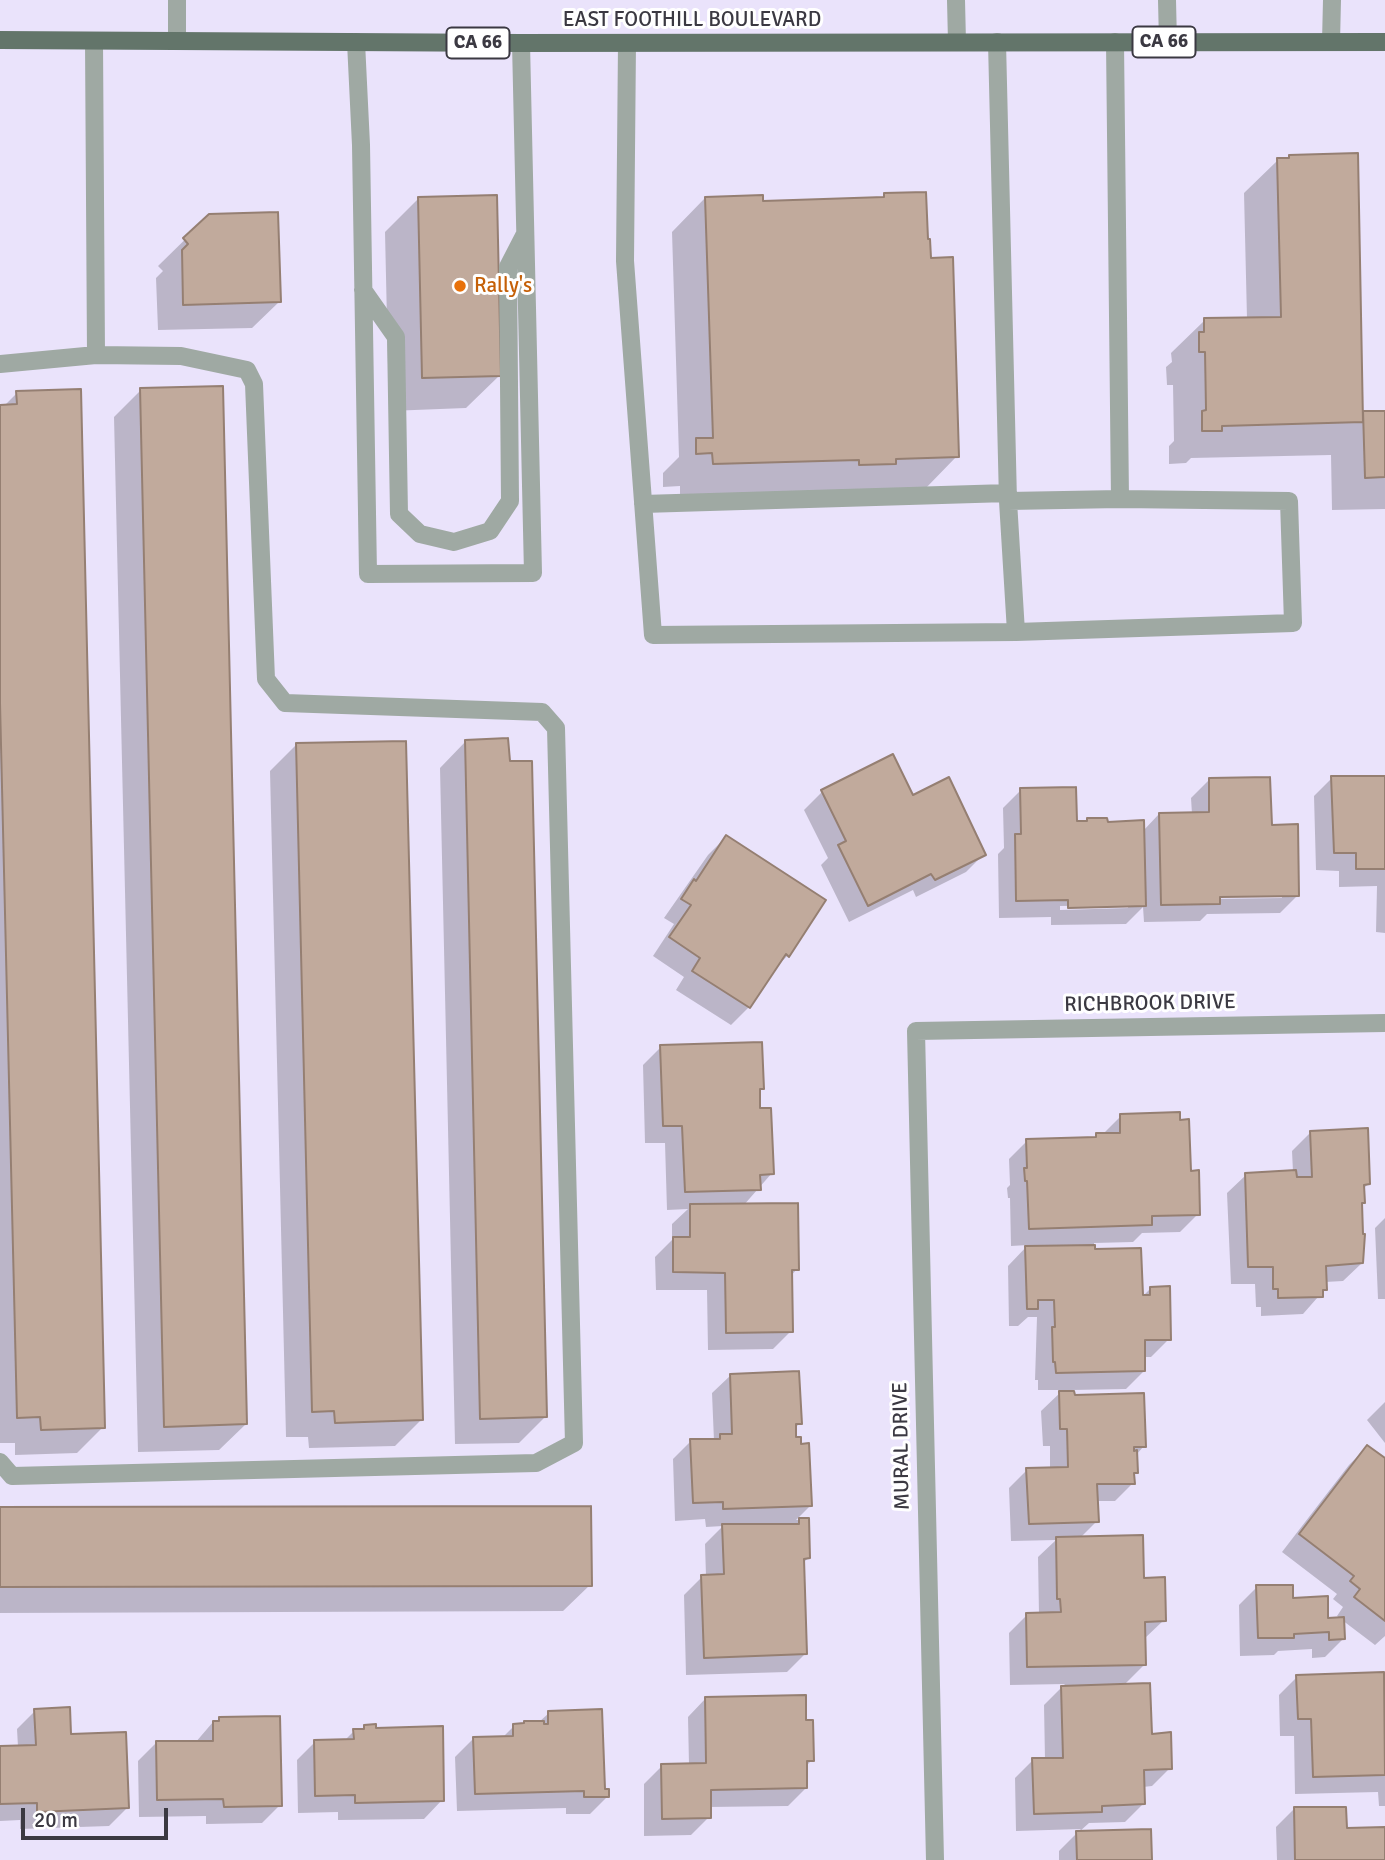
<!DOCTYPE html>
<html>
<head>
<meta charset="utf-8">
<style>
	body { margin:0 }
	#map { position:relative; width:1385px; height:1860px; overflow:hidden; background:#eae3fb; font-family:Signika,sans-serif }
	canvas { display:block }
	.scale { position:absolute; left:21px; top:1808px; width:147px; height:32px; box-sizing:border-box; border:4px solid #3b3942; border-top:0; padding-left:9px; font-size:21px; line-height:24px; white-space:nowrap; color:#3b3942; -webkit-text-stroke:5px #fff; paint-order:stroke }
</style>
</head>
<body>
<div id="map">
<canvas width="1385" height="1860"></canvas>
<div class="scale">20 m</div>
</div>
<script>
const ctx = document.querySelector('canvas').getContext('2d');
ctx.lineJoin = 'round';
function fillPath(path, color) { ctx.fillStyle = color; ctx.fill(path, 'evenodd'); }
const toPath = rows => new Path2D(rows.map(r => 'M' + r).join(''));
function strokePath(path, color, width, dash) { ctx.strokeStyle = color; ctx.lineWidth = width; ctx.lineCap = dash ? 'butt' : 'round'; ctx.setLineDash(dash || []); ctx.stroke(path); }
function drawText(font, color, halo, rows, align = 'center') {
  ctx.font = font + ' Signika,sans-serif'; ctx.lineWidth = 6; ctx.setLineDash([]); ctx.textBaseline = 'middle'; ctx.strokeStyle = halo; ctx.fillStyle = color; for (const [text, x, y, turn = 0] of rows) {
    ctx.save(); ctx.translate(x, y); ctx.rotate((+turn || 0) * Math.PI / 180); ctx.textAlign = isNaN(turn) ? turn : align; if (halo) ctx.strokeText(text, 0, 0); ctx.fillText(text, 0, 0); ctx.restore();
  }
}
fillPath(toPath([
	[1290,156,1362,413,1385,412,1385,509,1332,510,1331,455,1191,458,1186,463,1169,464,1169,446,1174,441,1173,385,1167,385,1166,367,1172,362,1171,353,1205,320,1247,319,1244,193,1278,160,1287,160],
	[884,195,957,456,924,490,680,497,680,486,663,487,663,473,679,457,672,232,705,198,761,203,881,199],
	[419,198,500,375,466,408,389,411,385,232],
	[209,216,279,302,252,328,158,330,156,278,163,271,158,266],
	[141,390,246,1424,219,1450,138,1452,114,417],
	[17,393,103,1427,77,1453,15,1455,15,1443,0,1443,0,406,4,406],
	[466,741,545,1417,519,1443,455,1444,440,768],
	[296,745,421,1420,395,1446,309,1448,308,1437,286,1437,270,771],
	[1332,778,1385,778,1385,933,1376,932,1377,886,1339,887,1339,871,1316,870,1314,796],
	[1210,779,1270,826,1298,895,1280,913,1207,914,1200,921,1144,922,1143,907,1126,924,1051,925,1051,917,999,918,998,854,1004,848,1003,808,1021,790,1075,823,1085,823,1088,820,1143,831,1159,814,1192,814,1191,798],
	[1282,894,1282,898,1211,899,1211,895],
	[1128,905,1128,908,1060,910,1060,906],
	[822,792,912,797,984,854,966,872,916,897,913,890,849,922,821,865,828,858,804,810],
	[726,837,788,955,774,970,749,1007,731,1025,676,990,684,977,653,956,674,924,664,918,708,855],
	[661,1047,762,1088,758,1092,759,1110,772,1173,743,1206,797,1269,790,1277,791,1331,773,1349,708,1350,707,1290,656,1290,655,1257,672,1240,672,1224,688,1209,667,1210,665,1143,645,1143,643,1065],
	[1121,1116,1189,1172,1198,1214,1180,1232,1142,1233,1133,1242,1094,1243,1094,1250,1141,1298,1151,1288,1169,1339,1151,1357,1144,1357,1144,1371,1126,1389,1072,1390,1073,1397,1144,1446,1136,1455,1136,1472,1133,1476,1133,1483,1115,1501,1096,1501,1097,1521,1080,1538,1142,1579,1164,1620,1144,1639,1144,1665,1123,1686,1170,1768,1152,1786,1143,1787,1143,1804,1125,1822,1089,1823,1079,1832,1150,1860,1059,1860,1059,1851,1081,1829,1016,1831,1015,1778,1033,1760,1045,1760,1044,1705,1065,1684,1010,1685,1009,1633,1027,1615,1039,1615,1038,1557,1056,1540,1011,1541,1009,1488,1027,1470,1050,1469,1050,1446,1043,1446,1041,1411,1063,1390,1038,1390,1038,1380,1035,1380,1037,1317,1028,1317,1018,1326,1009,1326,1008,1266,1028,1245,1011,1246,1010,1198,1008,1198,1007,1188,1010,1185,1009,1159,1027,1141,1093,1139,1097,1135,1102,1135],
	[1310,1133,1368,1184,1362,1190,1363,1203,1360,1206,1362,1263,1343,1281,1325,1282,1325,1289,1303,1314,1261,1316,1261,1307,1256,1307,1255,1284,1231,1284,1227,1193,1246,1175,1293,1172,1292,1151],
	[1385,1218,1385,1299,1378,1299,1375,1228],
	[731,1375,800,1423,794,1429,810,1506,796,1520,807,1520,808,1558,802,1564,805,1654,787,1672,686,1675,684,1595,702,1577,706,1576,705,1544,723,1526,706,1527,705,1519,675,1521,673,1459,691,1441,714,1441,712,1393],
	[1385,1402,1385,1443,1367,1420],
	[1367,1447,1385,1460,1385,1636,1375,1645,1342,1620,1343,1639,1325,1657,1312,1658,1312,1649,1278,1651,1274,1655,1240,1656,1239,1605,1257,1587,1291,1600,1327,1619,1341,1619,1337,1616,1343,1607,1333,1599,1337,1594,1282,1552,1349,1465],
	[0,1509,590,1585,563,1611,0,1613],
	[1297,1677,1385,1700,1385,1806,1379,1806,1378,1792,1295,1794,1294,1736,1280,1736,1279,1695],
	[706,1698,804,1722,812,1760,805,1767,806,1788,788,1806,709,1807,709,1817,691,1835,644,1836,644,1784,662,1766,689,1765,688,1717],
	[35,1711,69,1736,127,1808,109,1826,20,1829,20,1820,0,1821,0,1748,18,1747,17,1729],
	[549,1713,608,1796,590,1814,566,1814,566,1808,457,1811,455,1757,473,1739,502,1738,514,1726,539,1722],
	[220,1719,280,1805,262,1823,206,1824,206,1816,139,1817,138,1761,156,1743,195,1743,213,1722],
	[365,1726,375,1729,442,1800,424,1819,338,1820,338,1812,298,1813,297,1760,315,1742,344,1741,354,1731,361,1730],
	[1294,1809,1345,1829,1385,1829,1385,1860,1277,1860,1276,1827]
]), '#0003');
const building = toPath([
	[1358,153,1363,422,1222,426,1222,431,1202,431,1202,411,1206,410,1205,352,1199,352,1199,332,1204,332,1204,318,1281,317,1277,158,1289,158,1289,155,1358,153],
	[926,192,928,239,930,239,931,258,953,257,959,457,896,459,896,464,859,465,859,460,713,464,712,453,696,454,696,438,713,438,705,197,763,195,763,201,884,197,884,193,926,192],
	[497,195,501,376,422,378,418,197,497,195],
	[278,212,281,302,183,305,182,250,188,244,183,238,209,214,278,212],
	[223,386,247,1424,164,1427,140,388,223,386],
	[81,389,105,1428,41,1430,40,1417,17,1418,0,703,0,405,17,404,16,391,81,389],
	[1363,411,1385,411,1385,477,1365,478,1363,411],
	[508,738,510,761,532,761,547,1417,480,1419,465,740,508,738],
	[406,741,423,1420,335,1423,334,1411,312,1412,296,743,406,741],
	[893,754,913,795,949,777,986,855,935,880,931,874,868,906,838,845,846,841,821,790,893,754],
	[1331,776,1385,776,1385,869,1356,869,1356,853,1334,853,1331,776],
	[1270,777,1272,825,1298,824,1299,896,1220,897,1220,904,1161,905,1159,813,1209,812,1209,778,1270,777],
	[1076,787,1077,821,1087,821,1087,818,1107,818,1108,822,1144,820,1146,906,1068,908,1068,900,1016,901,1015,834,1021,834,1020,788,1076,787],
	[726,835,826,900,789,957,786,954,750,1008,692,971,700,958,669,937,691,905,681,899,694,879,696,881,726,835],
	[762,1042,764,1089,760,1089,760,1108,771,1108,774,1174,760,1175,761,1190,685,1192,682,1126,663,1126,660,1045,762,1042],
	[1180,1112,1180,1120,1189,1119,1191,1171,1199,1170,1200,1215,1152,1216,1152,1225,1029,1229,1027,1181,1025,1181,1024,1168,1027,1168,1026,1139,1096,1137,1096,1133,1120,1133,1120,1114,1180,1112],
	[1368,1128,1370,1184,1364,1185,1365,1203,1362,1203,1363,1234,1365,1234,1363,1263,1326,1266,1327,1290,1323,1290,1323,1297,1278,1298,1278,1289,1273,1289,1273,1267,1248,1267,1245,1173,1296,1170,1297,1177,1312,1177,1310,1131,1368,1128],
	[798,1203,799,1270,792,1270,793,1332,726,1333,725,1273,673,1272,673,1237,690,1237,690,1204,798,1203],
	[1095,1245,1095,1249,1141,1248,1143,1295,1150,1295,1150,1287,1170,1286,1171,1340,1145,1340,1145,1371,1056,1373,1055,1362,1053,1362,1052,1327,1055,1327,1054,1300,1038,1300,1038,1309,1027,1309,1025,1246,1095,1245],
	[799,1371,802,1424,796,1424,796,1437,801,1437,801,1444,809,1443,812,1506,723,1509,723,1502,693,1503,690,1439,720,1439,720,1434,732,1434,730,1374,799,1371],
	[1059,1391,1074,1391,1075,1395,1144,1393,1146,1447,1134,1447,1134,1451,1137,1450,1138,1473,1134,1473,1135,1484,1097,1484,1099,1522,1029,1524,1026,1468,1068,1467,1067,1429,1060,1429,1059,1391],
	[1367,1445,1385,1458,1385,1621,1354,1597,1360,1589,1350,1581,1354,1576,1299,1534,1367,1445],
	[591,1506,592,1586,0,1587,0,1507,591,1506],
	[799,1518,809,1518,810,1558,804,1559,807,1654,704,1658,701,1575,724,1574,722,1524,799,1524,799,1518],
	[1143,1535,1144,1578,1165,1577,1166,1621,1145,1622,1146,1665,1027,1667,1026,1613,1061,1612,1060,1599,1057,1599,1056,1537,1143,1535],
	[1256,1585,1293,1585,1293,1598,1328,1596,1328,1618,1344,1617,1345,1639,1329,1640,1329,1632,1294,1634,1294,1638,1258,1638,1256,1585],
	[1384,1672,1385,1775,1313,1777,1311,1719,1298,1719,1296,1675,1384,1672],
	[1150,1683,1152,1734,1171,1732,1172,1769,1144,1770,1145,1804,1102,1806,1102,1812,1034,1814,1032,1758,1063,1758,1061,1686,1150,1683],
	[806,1695,806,1720,813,1720,814,1761,807,1761,807,1788,711,1790,711,1818,662,1819,661,1764,706,1763,705,1697,806,1695],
	[70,1707,71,1734,126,1732,129,1808,37,1812,37,1803,0,1804,0,1746,36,1745,34,1709,70,1707],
	[602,1709,605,1789,609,1789,609,1797,584,1797,584,1791,475,1794,473,1737,513,1736,513,1724,524,1723,524,1721,544,1721,544,1724,548,1724,548,1711,602,1709],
	[280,1716,282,1806,224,1807,223,1799,157,1800,156,1741,213,1741,213,1721,219,1721,219,1717,280,1716],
	[376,1724,376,1728,443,1726,444,1801,355,1803,355,1795,315,1796,314,1740,354,1739,353,1729,364,1729,364,1725,376,1724],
	[1294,1807,1346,1807,1347,1828,1385,1827,1385,1860,1295,1860,1294,1807],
	[1151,1829,1152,1860,1077,1860,1076,1831,1151,1829]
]);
fillPath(building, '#c1aa9c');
strokePath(building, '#957f72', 2);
strokePath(toPath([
	[956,0,957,42],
	[1167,0,1168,42],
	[94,41,96,355],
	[177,41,177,0],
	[356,42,361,145,368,574,533,573,521,43],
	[1115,42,1120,499],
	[627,43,625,261,653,635,1016,632,1008,501,997,42],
	[363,290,396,337,399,514,420,534,454,542,490,531,510,501,508,267,524,236],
	[0,364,96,355,181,356,247,370,254,384,266,679,285,703,542,712,556,728,574,1443,536,1463,12,1476,0,1462],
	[1008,501,1120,499,1289,501,1293,623,1016,632],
	[643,504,1008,493]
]), '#9fa9a3', 18);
strokePath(toPath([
	[1331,42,1332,0],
	[935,1860,916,1031,1385,1023]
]), '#9fa9a3', 18);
strokePath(toPath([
	[0,40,521,43,1385,42]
]), '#63756a', 18);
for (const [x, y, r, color] of [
	[460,286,7,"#e8710a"]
]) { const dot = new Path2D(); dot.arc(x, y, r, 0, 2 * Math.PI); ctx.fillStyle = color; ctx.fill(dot); strokePath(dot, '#fff', 2.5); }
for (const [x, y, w] of [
	[1164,42,63],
	[478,43,63]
]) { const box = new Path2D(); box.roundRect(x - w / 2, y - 15.5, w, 31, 5); ctx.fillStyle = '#fff'; ctx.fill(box); strokePath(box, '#3b3942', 2); }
drawText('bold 19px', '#3b3942', null, [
	["CA 66",1164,42],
	["CA 66",478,43]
]);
drawText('21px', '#3b3942', '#fff', [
	["EAST FOOTHILL BOULEVARD",692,20],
	["RICHBROOK DRIVE",1150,1004,-1],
	["MURAL DRIVE",902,1446,-91]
]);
drawText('21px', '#c56008', '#fff', [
	["Rally's",474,286]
], 'left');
</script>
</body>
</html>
